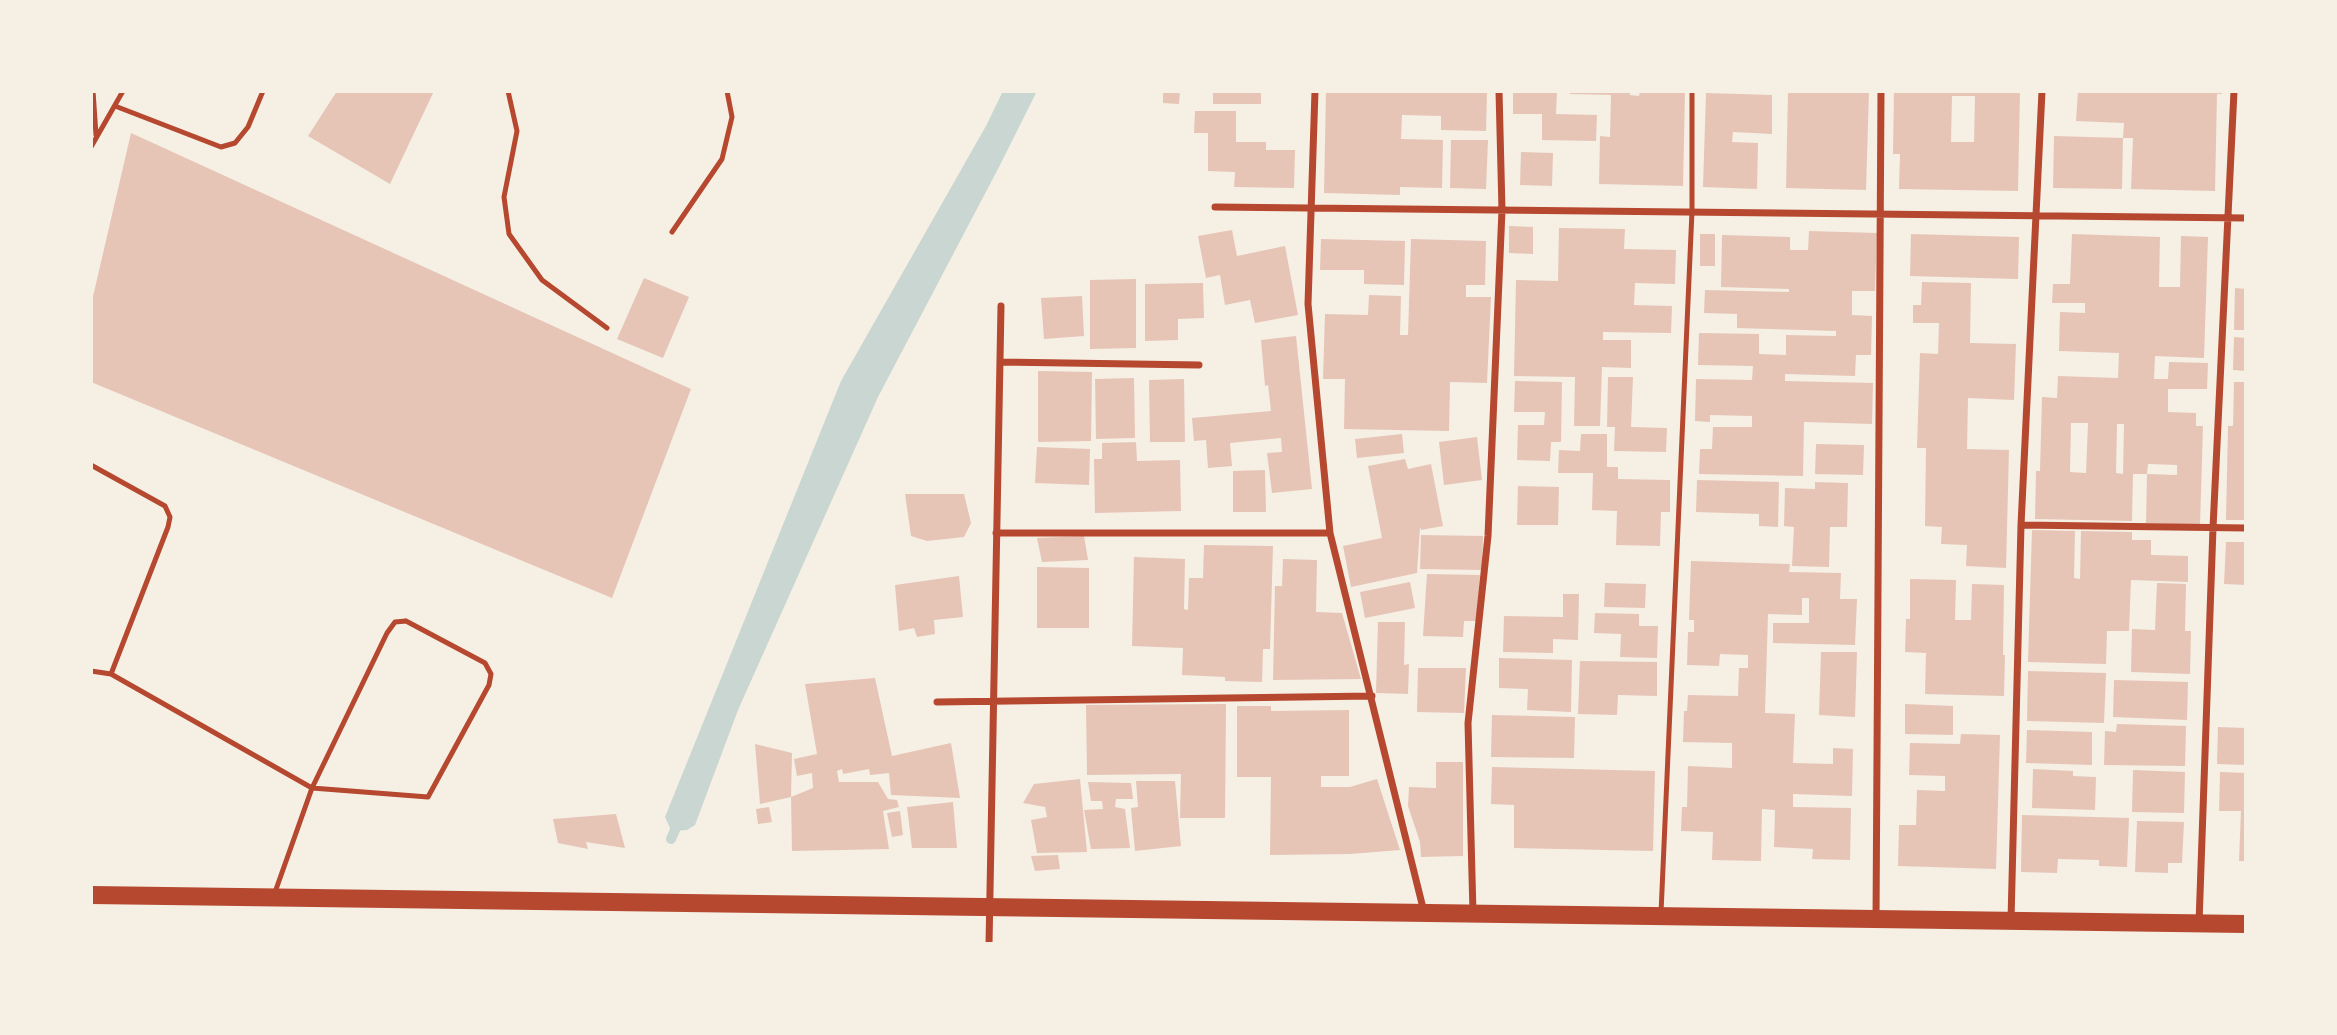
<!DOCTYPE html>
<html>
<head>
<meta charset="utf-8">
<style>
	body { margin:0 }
	#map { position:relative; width:2337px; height:1035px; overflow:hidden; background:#f6efe4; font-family:"Work Sans",sans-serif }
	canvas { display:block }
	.frame { position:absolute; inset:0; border:93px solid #f6efe4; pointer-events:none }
</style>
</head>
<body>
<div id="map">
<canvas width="2337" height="1035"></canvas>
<div class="frame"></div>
</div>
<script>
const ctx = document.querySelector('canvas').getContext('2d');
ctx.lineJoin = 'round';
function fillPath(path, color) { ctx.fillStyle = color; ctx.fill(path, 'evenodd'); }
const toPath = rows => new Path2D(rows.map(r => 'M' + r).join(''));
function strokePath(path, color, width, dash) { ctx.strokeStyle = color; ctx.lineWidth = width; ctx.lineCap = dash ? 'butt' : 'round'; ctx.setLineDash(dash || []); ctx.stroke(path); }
fillPath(toPath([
	[1003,91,1037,91,999,167,878,397,738,710,695,825,687,830,674,831,670,828,665,817,841,381,986,126]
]), '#c9d6d2');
strokePath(toPath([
	[671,839,680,818]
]), '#c9d6d2', 10);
fillPath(toPath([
	[337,91,434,91,390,184,308,136],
	[1163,91,1180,91,1179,104,1163,103],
	[1213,91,1261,91,1261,104,1213,104],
	[1363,91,1487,91,1486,131,1441,130,1441,116,1402,115,1401,139,1443,140,1442,188,1400,187,1400,195,1324,193,1326,92],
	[1513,91,1557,91,1556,114,1597,115,1596,141,1542,140,1542,114,1513,114],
	[1570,91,1630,91,1630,95,1639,96,1640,91,1685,91,1683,186,1599,184,1600,136,1610,137,1611,95,1570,94],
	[1788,91,1869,91,1866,190,1786,188],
	[1894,91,2020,91,2018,191,1899,189,1900,154,1893,154],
	[1952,96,1975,96,1974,142,1951,142],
	[2078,91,2222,91,2222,94,2217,94,2215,191,2131,189,2133,138,2123,138,2124,123,2076,121],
	[1706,93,1772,95,1772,134,1733,132,1732,142,1758,143,1757,189,1703,187],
	[1195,111,1236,111,1236,142,1266,142,1266,150,1295,150,1294,188,1234,187,1235,172,1208,171,1208,133,1194,133],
	[131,133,691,389,612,598,91,382,91,305],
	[2054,136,2123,138,2122,189,2053,188],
	[1451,140,1488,140,1486,189,1450,188],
	[1521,152,1553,153,1552,186,1520,185],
	[1509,226,1533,227,1533,254,1509,253],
	[1559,228,1625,229,1624,249,1676,250,1675,284,1635,283,1634,305,1672,306,1671,333,1603,332,1603,340,1631,340,1631,368,1602,367,1600,426,1574,426,1575,377,1514,376,1516,280,1558,281],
	[1232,230,1237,256,1285,246,1298,315,1255,323,1250,300,1225,305,1220,275,1206,278,1198,236],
	[1809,231,1877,233,1875,291,1852,291,1852,315,1872,316,1871,355,1856,355,1855,376,1785,374,1785,381,1873,383,1872,424,1804,422,1803,476,1699,474,1700,449,1712,449,1713,427,1752,427,1752,416,1710,415,1710,422,1695,421,1696,379,1752,380,1753,366,1698,365,1699,333,1759,334,1759,354,1786,355,1786,335,1836,336,1836,331,1737,328,1737,314,1704,313,1705,290,1789,292,1789,289,1721,287,1722,235,1790,237,1790,250,1808,250],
	[1700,234,1715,234,1715,266,1700,266],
	[1911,234,2019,237,2018,279,1910,276],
	[2072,234,2160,237,2159,287,2180,287,2181,236,2208,237,2204,358,2155,356,2154,379,2168,379,2169,362,2208,363,2207,389,2168,389,2168,412,2196,413,2196,426,2203,426,2200,525,2146,523,2147,474,2177,475,2177,465,2148,464,2147,474,2133,474,2132,521,2035,519,2036,471,2040,471,2042,397,2057,398,2058,376,2118,378,2119,353,2059,351,2060,312,2085,313,2085,303,2052,303,2053,284,2070,284],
	[2071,423,2088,423,2086,473,2070,472],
	[2117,424,2124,424,2123,474,2116,473],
	[1321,239,1405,241,1404,285,1364,284,1364,270,1320,270],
	[1411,239,1486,241,1485,285,1466,285,1466,297,1491,297,1487,383,1450,382,1449,431,1344,429,1345,379,1323,379,1325,314,1368,315,1369,295,1401,296,1400,335,1408,335],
	[644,278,689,297,663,358,617,339],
	[1136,279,1136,348,1090,349,1090,280],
	[1922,282,1971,283,1970,343,2016,344,2014,400,1968,398,1967,449,2009,450,2006,568,1966,566,1967,545,1941,544,1942,527,1925,526,1926,448,1917,448,1920,353,1938,354,1939,323,1913,323,1913,305,1921,305],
	[1203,283,1204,318,1178,319,1178,340,1145,341,1145,284],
	[2235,288,2246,289,2246,330,2234,330],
	[1082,296,1084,336,1044,339,1041,298],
	[1296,336,1312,489,1272,493,1267,453,1282,452,1281,438,1230,443,1232,466,1208,468,1206,440,1194,441,1192,418,1271,411,1268,385,1265,386,1261,340],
	[2234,337,2246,338,2246,371,2233,370],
	[1038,371,1092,372,1091,441,1038,442],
	[1608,377,1633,377,1631,427,1667,428,1666,452,1614,451,1615,427,1607,427],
	[1134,378,1135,438,1096,439,1095,379],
	[1184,379,1185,442,1150,442,1149,380],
	[1515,381,1562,382,1561,442,1551,442,1550,461,1517,460,1518,425,1544,425,1545,412,1514,412],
	[2234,382,2246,382,2246,520,2226,520,2228,426,2233,426],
	[1402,434,1404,453,1357,458,1355,439],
	[1581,434,1607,434,1607,467,1618,467,1618,479,1670,480,1670,512,1661,512,1660,546,1616,545,1617,511,1592,510,1593,473,1558,473,1559,450,1580,451],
	[1477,437,1482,480,1444,485,1439,442],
	[1136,442,1137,461,1180,460,1181,511,1095,513,1094,459,1102,459,1102,443],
	[1816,444,1864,445,1863,475,1815,474],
	[1037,447,1090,449,1089,485,1035,483],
	[1405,459,1408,469,1431,464,1443,526,1421,530,1420,527,1417,573,1351,587,1343,546,1382,538,1368,466],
	[1265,470,1266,512,1233,512,1233,471],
	[1697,480,1779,482,1778,527,1759,526,1759,514,1696,512],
	[1815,482,1848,483,1847,527,1830,527,1829,567,1792,566,1794,527,1784,526,1785,488,1815,489],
	[1518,486,1559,487,1558,525,1517,525],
	[905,494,964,494,971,523,964,537,927,541,911,536],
	[2032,530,2075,531,2074,578,2080,579,2081,531,2132,532,2132,540,2151,540,2151,555,2188,556,2188,582,2131,580,2129,631,2107,631,2106,664,2028,662],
	[1421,535,1483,536,1482,570,1420,569],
	[1084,536,1088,560,1042,562,1037,538],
	[2226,542,2246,542,2246,585,2224,584],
	[1204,545,1273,546,1270,649,1263,649,1262,682,1225,681,1225,677,1182,675,1183,648,1132,646,1134,557,1185,559,1184,609,1188,610,1189,578,1203,578],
	[1283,559,1317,560,1316,612,1342,613,1361,679,1273,680,1275,586,1282,586],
	[1691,561,1790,564,1789,572,1841,573,1840,599,1857,599,1855,645,1773,643,1773,623,1809,623,1809,598,1802,598,1802,615,1768,614,1765,713,1795,714,1793,763,1833,764,1833,748,1853,749,1852,796,1793,794,1793,807,1851,808,1850,860,1812,859,1813,849,1774,847,1775,810,1762,809,1761,861,1712,860,1713,832,1681,831,1682,807,1687,807,1688,766,1732,768,1732,743,1683,742,1684,711,1687,711,1688,695,1738,696,1739,668,1748,668,1748,655,1720,654,1719,666,1687,665,1688,632,1694,632,1694,620,1689,620],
	[1037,567,1089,568,1089,628,1037,628],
	[1427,574,1480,575,1477,621,1464,621,1463,637,1423,636],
	[959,576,963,617,934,620,935,634,917,637,914,628,899,631,895,585],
	[1910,579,1956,580,1955,620,1971,620,1972,584,2004,585,2003,655,2005,655,2004,696,1925,694,1926,653,1905,652,1906,619,1910,619],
	[1410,582,1415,608,1365,618,1360,592],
	[1605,583,1646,584,1645,608,1604,607],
	[2157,583,2186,584,2185,631,2191,631,2190,674,2131,672,2132,629,2155,630],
	[1563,594,1579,594,1578,640,1553,639,1553,653,1503,652,1504,616,1563,617],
	[1595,613,1639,614,1639,626,1658,626,1657,658,1620,657,1621,634,1594,633],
	[1378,622,1405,622,1404,665,1409,664,1408,694,1376,693],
	[1821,652,1857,652,1855,717,1819,715],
	[1499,658,1572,660,1571,712,1527,710,1528,689,1499,688],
	[1580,661,1657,662,1657,696,1618,695,1617,715,1578,714],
	[1418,668,1466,668,1464,713,1417,712],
	[2028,671,2106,673,2104,723,2027,721],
	[875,678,892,756,951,743,960,798,891,795,889,773,870,775,869,769,843,774,842,769,837,771,839,782,878,782,888,799,897,800,899,807,883,811,889,849,792,851,791,797,760,804,755,744,792,753,791,797,813,788,812,773,797,776,794,759,817,754,805,684],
	[2114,680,2188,682,2187,720,2113,717],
	[1226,704,1225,818,1180,818,1181,774,1087,775,1086,705],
	[1905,704,1953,706,1953,735,1905,734],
	[1237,706,1271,706,1271,711,1349,710,1349,776,1321,776,1321,787,1350,787,1377,779,1400,850,1350,854,1270,855,1271,777,1237,777],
	[1492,715,1575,717,1574,758,1491,757],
	[2117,724,2186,726,2185,766,2104,765,2105,731,2116,732],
	[2218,727,2246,728,2246,765,2217,764],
	[2027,730,2092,732,2092,765,2026,763],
	[1961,734,2000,735,1996,869,1898,866,1899,825,1916,825,1917,790,1945,791,1945,776,1909,775,1910,743,1960,744],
	[1436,762,1463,762,1463,856,1421,857,1420,842,1408,806,1409,787,1436,788],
	[1492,767,1655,771,1653,851,1514,848,1514,805,1491,804],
	[2033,769,2073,771,2073,776,2096,777,2095,810,2032,808],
	[2133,770,2185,772,2184,813,2132,812],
	[2220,772,2246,773,2246,861,2239,861,2241,811,2219,811],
	[1080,779,1087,852,1037,853,1031,820,1047,817,1045,807,1023,803,1034,784],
	[1136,781,1175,781,1181,846,1135,851,1131,808,1138,807],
	[1088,782,1131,783,1133,799,1116,799,1115,807,1125,809,1130,848,1091,849,1084,810,1103,809,1102,801,1091,801],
	[953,802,957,848,912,848,907,807],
	[769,807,772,822,758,824,756,809],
	[900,811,903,835,892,837,887,813],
	[616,814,625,848,586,842,588,849,558,843,553,819],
	[2022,815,2129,818,2127,867,2099,866,2099,860,2058,859,2057,873,2021,872],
	[2137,821,2184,822,2182,863,2168,863,2168,873,2135,872],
	[1058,855,1060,869,1035,871,1031,856]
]), '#e6c5b7');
strokePath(toPath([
	[93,91,96,135],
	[508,91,517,131,504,197,509,234,542,280,607,328],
	[115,106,221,147,235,143,248,127,263,91],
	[91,147,123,91],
	[672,232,722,159,732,117,727,91],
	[91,465,165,506,170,517,168,527,111,674],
	[406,621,485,663,491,674,489,685,428,797,312,788,387,633,395,622,406,621],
	[91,671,111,674,312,788,274,895],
	[1661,913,1692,211,1692,91]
]), '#b5482f', 5);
strokePath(toPath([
	[1315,91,1308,304,1330,533,1424,912],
	[1215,207,2246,218],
	[1000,362,1199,365],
	[2021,525,2246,528],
	[996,533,1330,533],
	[937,702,1372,696],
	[1473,913,1468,723,1488,536,1502,210,1499,91],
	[1876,919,1881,91],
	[2011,920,2021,525,2042,91],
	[2199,923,2213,528,2234,91],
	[989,944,1001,306]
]), '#b5482f', 7);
strokePath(toPath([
	[91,895,2246,924]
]), '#b5482f', 18);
</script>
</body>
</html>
